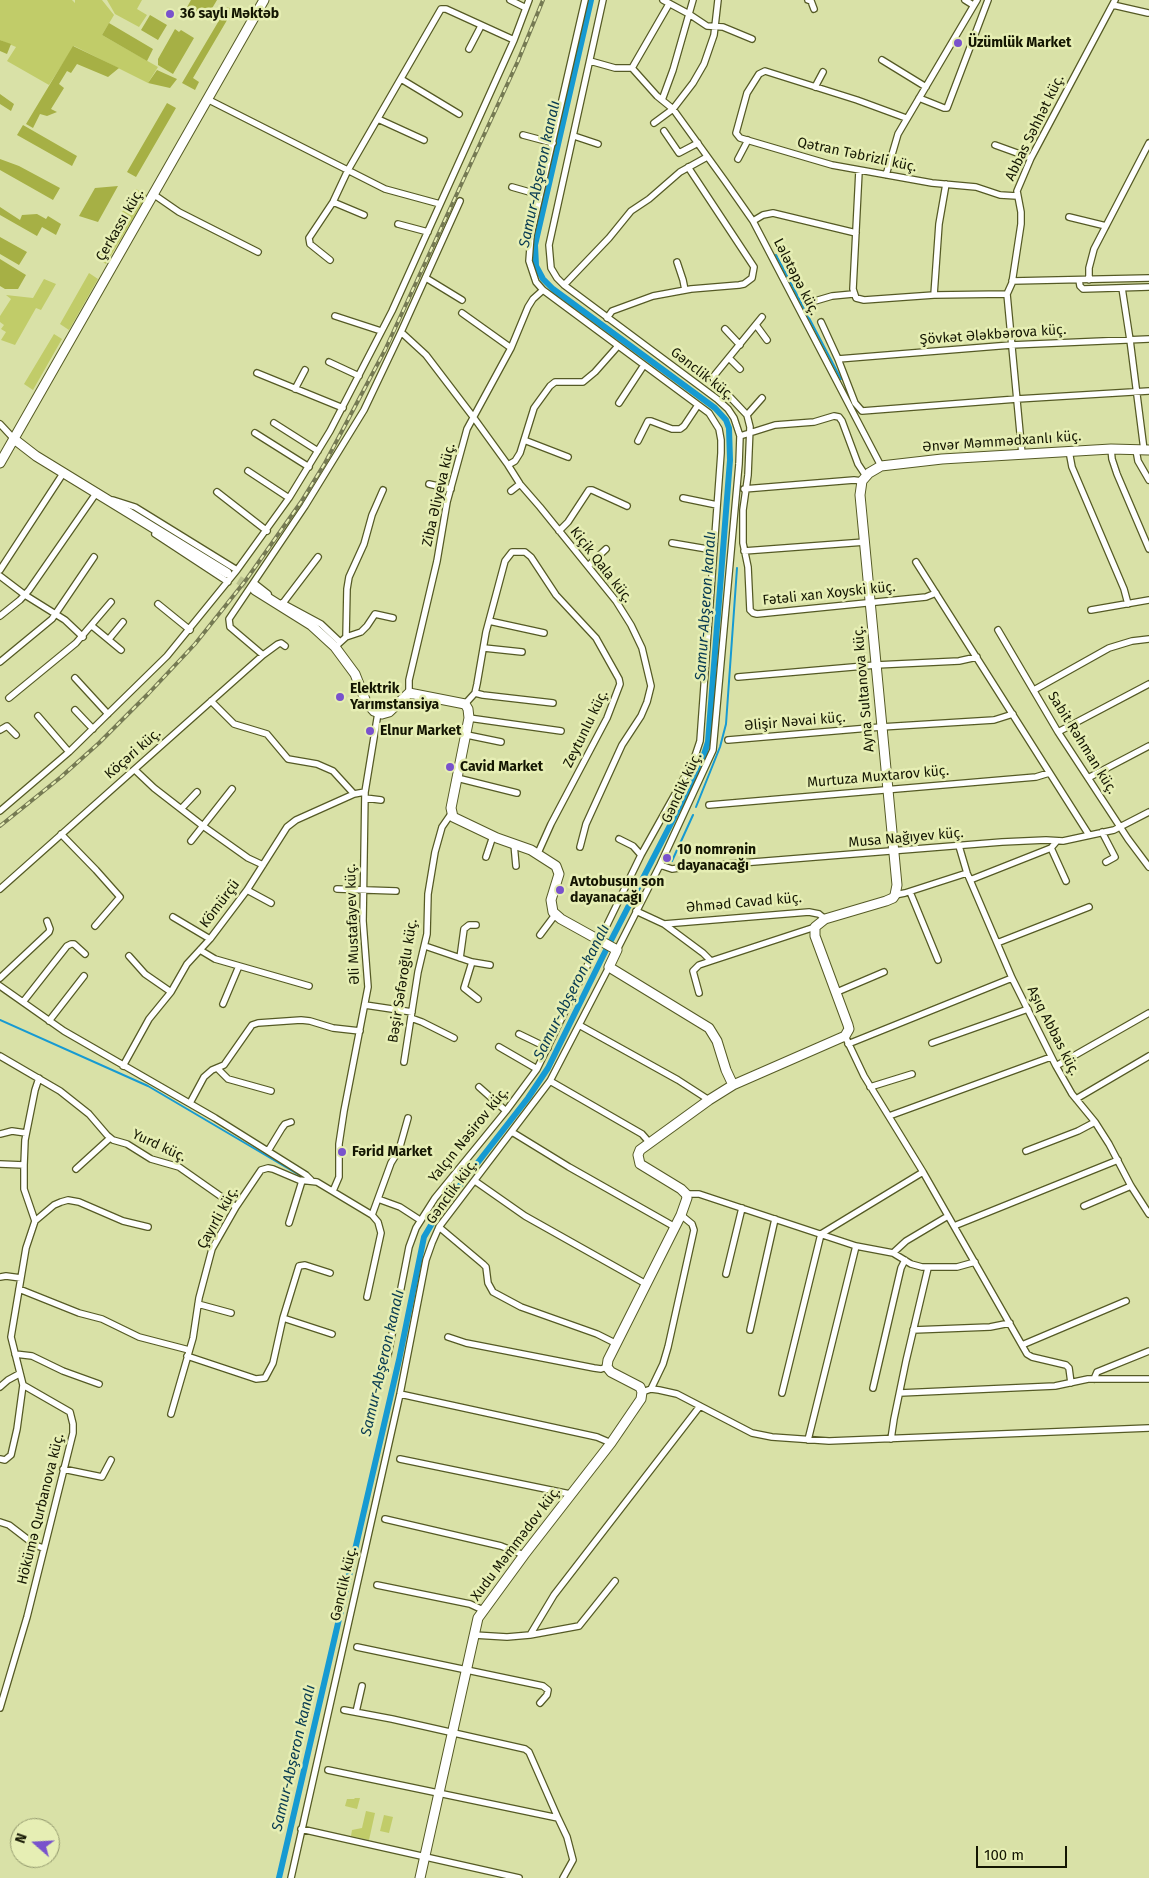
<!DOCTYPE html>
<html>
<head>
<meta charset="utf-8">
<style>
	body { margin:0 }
	#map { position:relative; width:1149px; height:1878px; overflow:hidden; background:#d9e1a7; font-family:"Fira Sans",sans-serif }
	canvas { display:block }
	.north { position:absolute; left:10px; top:1818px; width:50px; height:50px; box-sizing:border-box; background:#e6eeb4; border:1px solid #92986d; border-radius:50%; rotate:289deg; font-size:14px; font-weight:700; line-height:20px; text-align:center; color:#141602 }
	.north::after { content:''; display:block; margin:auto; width:18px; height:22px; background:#7952cc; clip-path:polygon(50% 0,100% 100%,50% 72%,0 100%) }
	.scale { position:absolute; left:976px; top:1846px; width:91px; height:22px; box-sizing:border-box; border:2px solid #141602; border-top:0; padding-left:6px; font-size:15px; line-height:18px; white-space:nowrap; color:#141602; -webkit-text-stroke:4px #e6eeb4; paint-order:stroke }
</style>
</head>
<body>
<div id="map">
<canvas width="1149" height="1878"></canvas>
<div class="north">N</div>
<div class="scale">100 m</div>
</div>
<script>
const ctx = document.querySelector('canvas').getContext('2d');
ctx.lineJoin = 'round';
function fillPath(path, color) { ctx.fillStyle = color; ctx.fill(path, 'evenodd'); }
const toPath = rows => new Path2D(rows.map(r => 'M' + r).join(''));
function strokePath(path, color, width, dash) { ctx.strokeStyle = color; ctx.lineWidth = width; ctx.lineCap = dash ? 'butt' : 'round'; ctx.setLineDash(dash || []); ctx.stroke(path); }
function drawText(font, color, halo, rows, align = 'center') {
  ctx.font = font + ' "Fira Sans",sans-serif'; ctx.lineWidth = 5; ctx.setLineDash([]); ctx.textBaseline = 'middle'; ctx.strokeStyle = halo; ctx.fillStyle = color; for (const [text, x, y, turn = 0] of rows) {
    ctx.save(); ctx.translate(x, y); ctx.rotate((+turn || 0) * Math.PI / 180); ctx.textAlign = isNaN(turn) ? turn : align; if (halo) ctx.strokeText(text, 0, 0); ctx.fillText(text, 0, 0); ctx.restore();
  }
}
fillPath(toPath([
	[0,0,72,0,75,3,75,0,102,0,114,15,102,35,158,67,148,83,74,46,49,85,7,61,16,47,0,40],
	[107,0,142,0,137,9,147,15,139,27,115,14],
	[136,189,147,195,106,264,95,257],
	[89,273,98,279,69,330,60,324],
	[44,279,56,284,41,310,36,308,15,345,1,340,6,332,1,329,4,325,0,322,0,316,11,299,6,295,33,298],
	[54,334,62,339,33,390,24,384],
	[355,1798,360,1798,357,1809,345,1806,347,1799,354,1799],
	[366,1811,375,1813,369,1840,351,1836,352,1830,362,1828],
	[384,1815,393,1817,389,1833,380,1831]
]), '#c1cc69');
fillPath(toPath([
	[191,0,217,0,205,20,186,9],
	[227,7,233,10,193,78,199,82,195,90,182,83],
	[150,15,167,25,158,40,141,30],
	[109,23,153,49,147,61,102,35],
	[175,29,179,32,181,30,194,38,173,74,158,65,158,59],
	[0,40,11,44,7,54,0,51],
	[73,46,119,68,108,77,77,64,71,73,67,71,59,84,64,88,51,109,57,112,47,116,40,114,33,128,26,124],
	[157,70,177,79,170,88,148,83],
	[0,94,14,104,11,111,0,104],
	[167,103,176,108,136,177,127,172],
	[23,125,77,156,72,166,17,135],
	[0,159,19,166,60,188,53,200,0,170],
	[118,186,98,222,79,216,95,188],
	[0,207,20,220,22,215,37,214,46,219,48,216,61,224,56,235,42,227,37,236,0,215],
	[0,237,27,252,19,265,0,254],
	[0,259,26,275,18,289,5,289,0,286]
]), '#a6b045');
strokePath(toPath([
	[776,255,841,379],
	[696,807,720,747,726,724,737,568],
	[672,861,693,815],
	[0,1020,148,1086,301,1176]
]), '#169ad2', 2);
strokePath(toPath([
	[279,1878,399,1360,424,1237,437,1215,528,1098,548,1068,603,956,700,767,708,742,730,460,729,428,726,420,715,408,553,289,543,279,536,266,535,245,591,0]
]), '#169ad2', 6);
strokePath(toPath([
	[227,573,255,590]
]), '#bbc38e', 9, [9, 4.5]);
const street = toPath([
	[510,0,526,8],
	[603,0,549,245,551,268,557,278,564,285,717,399,728,409,734,418,740,436,739,464,713,750,660,865,617,950],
	[663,0,689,14,707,26,723,27,752,39],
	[808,0,811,1,814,9],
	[965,0,973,5],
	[1113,5,1148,13],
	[469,49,481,26],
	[882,60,926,87],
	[590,61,615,68,632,68,657,96,673,109,725,181,753,221,881,466],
	[632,68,669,4],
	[401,79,459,114],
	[815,87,823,72],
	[919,98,944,108,947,108,988,0],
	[207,99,385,189,440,204],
	[662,100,673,70,693,0],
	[906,118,857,100,765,71,759,74,747,93,736,133,740,138,832,165,932,183,976,187,1000,195,1017,196],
	[378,119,424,140],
	[654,123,673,109,693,83,704,64,714,35,718,0],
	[664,131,679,153,698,143],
	[523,135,553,143],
	[574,136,598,144],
	[995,145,1031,158],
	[738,159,748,140],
	[859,171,853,289,856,298,864,300,934,295,1007,294],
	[886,175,898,134,977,0],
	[512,187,540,195],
	[153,194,179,212,258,252],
	[333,202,364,215],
	[1069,217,1106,226],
	[753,221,763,215,773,213,856,233],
	[398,224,428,232],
	[330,260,310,244,309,238,333,202,348,170,441,9,446,9,514,40],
	[677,262,683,280,685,290],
	[426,278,462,300],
	[1079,280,1080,286,1083,289,1149,287],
	[1089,280,1089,268,1094,249,1149,143],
	[1012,281,1149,278],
	[564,285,609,238,631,211,649,199,680,172,707,157],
	[1122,288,1130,340,1144,450],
	[934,295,939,224,946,184],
	[815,301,832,296,853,294],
	[462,313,511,348],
	[335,316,381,331],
	[762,317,713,377,714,380,747,415,750,427,748,475,743,510,743,543,748,567,750,610,753,613,757,614,926,597,936,593],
	[607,318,612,311,653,296,691,289,739,285,744,284,752,278,754,267,688,167],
	[821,322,838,359,855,403,862,411,1017,399,1149,391],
	[756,325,767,340],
	[725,329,740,345],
	[401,332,426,355,474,418,508,465,520,484,540,507,616,601,631,625,642,648,651,686,647,702,641,716,622,745,586,824,580,847],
	[729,358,740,369],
	[838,359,1011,345,1149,339],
	[329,362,359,376],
	[257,373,343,408],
	[295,389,305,370],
	[619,403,644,365],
	[747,415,762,398],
	[274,423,318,451],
	[0,424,14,439],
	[255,433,309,467],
	[740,436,775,425,814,422,834,416,839,417,842,421,858,464,866,476],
	[524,440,568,457],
	[638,441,648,421,651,421,672,429,680,429,684,426,698,405],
	[1111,449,1112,459,1117,474,1149,549],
	[1136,450,1138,461,1149,480],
	[1069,451,1072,467,1124,589,1128,604],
	[1022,454,1007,294,1012,283,1021,224,1021,212,1017,191,1031,158,1115,0],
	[508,465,515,461,520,453,534,408,550,386,555,382,583,382,595,372,618,346],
	[248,471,289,498],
	[429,484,451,489],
	[744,489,854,480,862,481],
	[511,491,520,484],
	[217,492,267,531],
	[683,498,717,505],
	[113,500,135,507,237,570],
	[559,531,568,522,589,490,592,490,627,506],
	[155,534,228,582],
	[672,543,713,550],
	[744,551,865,542],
	[916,562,1089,835],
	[588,566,606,549],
	[0,570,64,472],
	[0,576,25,595,65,620,83,637],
	[254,583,268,594],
	[282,603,321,624,340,642],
	[283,603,318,557],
	[158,604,190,630],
	[1091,610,1149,600],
	[0,616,20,600,29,590,97,492],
	[489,621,544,633],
	[92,626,121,650],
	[998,630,1058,732,1128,839,1149,867],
	[346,637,361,632,367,626,375,614,393,618],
	[109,639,123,622],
	[335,647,346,637,347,589,349,577,364,544,372,515,383,490],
	[484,648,522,652],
	[263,655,230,627,229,619,305,506,364,410,401,332,460,201],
	[0,662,52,619,94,557],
	[738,677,876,665,959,661,977,657],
	[75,678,108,714],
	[1034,690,1109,648,1132,641,1149,639],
	[409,693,409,680,437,561,447,502,467,429,511,348,528,307,533,299,543,290],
	[475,693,483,695,553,703],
	[9,698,76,643,111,602],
	[211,701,234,724,267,734,288,759,317,764,333,771,354,794],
	[465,704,475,693,477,684,486,632,505,561,512,552,525,552,531,557,556,595,596,638,619,679,620,684,607,718,551,824,538,853],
	[75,710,93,729],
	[38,716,69,752],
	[469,718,561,731],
	[0,730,7,726,16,735],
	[1058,732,1149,684],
	[467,735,501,742],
	[728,740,881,727,994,720,1013,714],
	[135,770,154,788,203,826,248,858,263,865],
	[457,778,517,793],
	[1088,778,1149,746],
	[365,798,381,800],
	[709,805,1036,777,1049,773],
	[181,809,197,792],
	[0,811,69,752,167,656,237,570,289,498,330,431,392,311,514,40,529,0],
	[1102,832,1115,857,1106,862],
	[61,834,96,870,120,897,95,926],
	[619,839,633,846,641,855],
	[191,841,232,789],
	[514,844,516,866],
	[959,846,967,873,1012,978,1056,1066,1072,1094,1095,1122,1109,1144,1131,1186,1149,1214],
	[1051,848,1066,881],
	[486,857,493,836],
	[660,865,672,869,679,868,1002,842,1046,840,1063,841,1114,830,1149,812],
	[970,880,1051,848,1057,841],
	[0,889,263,655,278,644,281,643,285,646],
	[337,889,396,891],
	[247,890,271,903],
	[910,892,938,960],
	[895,895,905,893,967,873],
	[636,911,664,924,809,912,819,914,825,919],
	[173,917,210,939],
	[664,924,703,953,711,961,815,927],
	[540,935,555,915],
	[997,943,1089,907],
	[425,946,472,962,490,965],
	[200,950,215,959,309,986],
	[129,956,145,974,171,992],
	[460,958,464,929,469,925,476,925],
	[472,962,464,988,478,999],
	[0,978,49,932,50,929,47,921],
	[0,986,64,1031,215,1118,306,1175,311,1180],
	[837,992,884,972],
	[699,993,693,971,699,965,711,961],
	[23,1002,67,946,71,944,74,944,85,954],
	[223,1004,239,966],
	[365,1005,412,1012],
	[411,1018,422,1022,454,1038],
	[49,1021,84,976],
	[579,1025,678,1080,709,1100],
	[519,1034,548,1048],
	[845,1036,864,1076,923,1172,1027,1354,1032,1357,1066,1365,1069,1368,1071,1383],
	[932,1043,1028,1009],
	[848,1044,1012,978],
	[499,1047,537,1069],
	[0,1056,60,1091,89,1114,107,1135,113,1140,127,1144,151,1159,179,1167,236,1207],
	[404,1062,418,972,427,934,428,894,435,852,442,827,451,814],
	[123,1066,149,1019,171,992,187,964,210,939,247,890,287,827,296,820,354,794,365,792],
	[1056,1066,1149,1013],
	[217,1068,228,1079,271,1091],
	[550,1081,642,1134,649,1142],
	[479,1087,506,1111],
	[870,1087,912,1074],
	[1076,1099,1149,1056],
	[190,1103,204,1077,212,1070,224,1065,252,1025,258,1023,301,1020,310,1021,333,1028,360,1031],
	[889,1116,1051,1057],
	[512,1132,569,1167,675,1227],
	[0,1134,12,1131,26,1133],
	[268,1151,282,1128,285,1124,291,1122],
	[1026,1151,1078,1131,1095,1122],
	[0,1164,24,1165],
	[76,1169,110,1138],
	[475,1181,525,1216,646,1284],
	[333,1191,339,1177,339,1144,344,1111,368,987,363,921,365,792,378,713],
	[686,1194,699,1194,856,1246,893,1253,911,1264,922,1267,957,1267,975,1262],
	[378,1199,400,1207,420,1220],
	[1084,1206,1131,1186],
	[372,1215,391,1163,399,1150,408,1118],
	[35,1221,54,1205,61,1202,68,1200,79,1202,123,1221,148,1227],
	[289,1223,302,1181],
	[954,1226,1118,1160],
	[439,1227,483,1264,486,1267,488,1283,493,1292,521,1307,597,1334,615,1343],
	[893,1253,906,1241,948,1216],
	[726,1274,742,1208],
	[0,1277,6,1276,21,1278],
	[19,1289,79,1313,102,1319,139,1337,189,1350],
	[198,1304,231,1313],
	[283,1318,332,1334],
	[750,1330,775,1219],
	[913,1330,990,1327,1010,1323],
	[448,1337,466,1343,594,1368,601,1369,607,1367],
	[1022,1345,1126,1301],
	[15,1354,32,1356,63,1371,99,1384],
	[388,1355,409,1247,416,1228,435,1198,506,1111,537,1069,641,855,693,762,700,741,721,453,721,440,719,429,709,413,543,290,536,282,529,261,531,235,585,0],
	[187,1356,256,1379,265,1378,273,1363,283,1318,299,1266,305,1265,330,1273],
	[1094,1379,1097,1372,1149,1351],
	[0,1387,8,1380,19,1374],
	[873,1388,901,1268,905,1260],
	[651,1389,663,1364,668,1347,694,1230,692,1224,681,1215],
	[642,1392,651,1389,659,1390,677,1394,752,1433,772,1437,829,1441,1149,1428],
	[782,1393,821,1234,923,1172],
	[900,1393,1055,1386,1088,1379,1149,1379],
	[400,1394,597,1437,611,1443],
	[171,1414,193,1338,199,1298,212,1249,236,1207,261,1170,268,1168,273,1169,299,1180,317,1182,372,1215,378,1222,381,1233,367,1297],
	[891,1439,894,1419,906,1361,928,1268],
	[808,1440,856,1246],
	[0,1459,5,1460,11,1455,17,1429,23,1385],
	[400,1459,570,1494],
	[63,1469,102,1477,111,1460],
	[385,1519,501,1546,524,1555],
	[0,1522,9,1525,35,1545,43,1548],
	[377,1585,470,1604,483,1610],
	[474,1635,507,1637,530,1635,554,1595,700,1406],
	[530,1635,579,1626,615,1581],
	[357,1647,543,1686,548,1690,547,1695,540,1703],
	[0,1708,27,1617,73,1433,73,1424,70,1412,23,1385,11,1337,26,1248,35,1221,24,1189,24,1165,25,1140,35,1090,39,1078],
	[344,1710,392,1719,525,1749,529,1752,558,1818],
	[356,1712,362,1686],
	[328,1770,558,1818,567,1837,573,1860,563,1878],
	[301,1829,519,1878],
	[291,1878,400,1394,426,1260,432,1243,439,1227,550,1081,609,967]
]);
const secondary = toPath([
	[14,439,36,456,227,573],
	[0,463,264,0],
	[255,590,311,625,335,647,355,674,366,702,374,711,382,714,389,712,409,693,465,704,468,709,469,718,451,808,453,817,497,838,531,850,556,866,559,874,551,900,553,912,561,919,617,950,609,967,709,1028,717,1041,726,1070,733,1085],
	[420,1878,478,1618,524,1555,611,1443,641,1399,642,1392,640,1387,611,1372,607,1367,608,1360,681,1215,687,1198,686,1194,681,1189,640,1164,638,1155,640,1150,709,1100,733,1085,845,1036,849,1029,848,1025,815,936,815,927,825,919,886,901,893,898,895,895,897,885,860,495,862,481,869,473,881,466,942,459,1111,449,1149,450]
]);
strokePath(street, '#555a25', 8);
strokePath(secondary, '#555a25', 11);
strokePath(street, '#fff', 5.5);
strokePath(secondary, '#fff', 9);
const rail = toPath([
	[0,826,61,777,99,743,148,694,195,644,246,580,301,502,325,463,385,350,518,61,543,0]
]);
strokePath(rail, '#757a53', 4);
strokePath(rail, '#e6eeb4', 2, [5.5]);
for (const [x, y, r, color] of [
	[170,14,5,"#7952cc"],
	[958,43,5,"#7952cc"],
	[340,697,5,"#7952cc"],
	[370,731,5,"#7952cc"],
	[450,767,5,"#7952cc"],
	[667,858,5,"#7952cc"],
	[560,890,5,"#7952cc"],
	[342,1152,5,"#7952cc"]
]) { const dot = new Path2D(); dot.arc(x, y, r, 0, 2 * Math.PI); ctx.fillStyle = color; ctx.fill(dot); strokePath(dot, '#e6eeb4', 2); }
drawText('bold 14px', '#141602', '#e6eeb4', [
	["36 saylı Məktəb",180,14],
	["Üzümlük Market",968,43],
	["Elektrik",350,689],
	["Yarımstansiya",350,705],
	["Elnur Market",380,731],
	["Cavid Market",460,767],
	["10 nomrənin",677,850],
	["dayanacağı",677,866],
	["Avtobusun son",570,882],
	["dayanacağı",570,898],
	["Fərid Market",352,1152]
], 'left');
drawText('14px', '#141602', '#e6eeb4', [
	["Abbas Səhhət küç.",1035,128,-64],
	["Qətran Təbrizli küç.",857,155,12],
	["Çerkassı küç.",120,225,-60],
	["Lələtəpə küç.",796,277,63],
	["Şövkət Ələkbərova küç.",993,335,-4],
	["Gənclik küç.",702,374,38],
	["Ənvər Məmmədxanlı küç.",1002,442,-4],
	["Ziba Əliyeva küç.",439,495,-77],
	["Kiçik Qala küç.",601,565,52],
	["Fətəli xan Xoyski küç.",829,594,-6],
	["Ayna Sultanova küç.",864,689,-95],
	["Əlişir Nəvai küç.",795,722,-5],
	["Zeytunlu küç.",586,729,-64],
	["Sabit Rəhman küç.",1082,743,58],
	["Köçəri küç.",133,754,-41],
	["Murtuza Muxtarov küç.",878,777,-5],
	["Gənclik küç.",682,788,-65],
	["Musa Nağıyev küç.",906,838,-5],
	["Əhməd Cavad küç.",744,903,-5],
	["Kömürçü",220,904,-53],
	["Əli Mustafayev küç.",353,924,-92],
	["Bəşir Səfəroğlu küç.",403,981,-81],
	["Aşıq Abbas küç.",1053,1031,63],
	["Yalçın Nəsirov küç.",469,1135,-51],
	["Yurd küç.",159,1146,25],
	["Gənclik küç.",452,1192,-54],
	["Çayırli küç.",218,1218,-61],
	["Hökümə Qurbanova küç.",41,1509,-76],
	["Xudu Məmmədov küç.",516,1544,-53],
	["Gənclik küç.",344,1584,-77]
]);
drawText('italic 15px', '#073a51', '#e6eeb4', [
	["Samur-Abşeron kanalı",540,174,-78],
	["Samur-Abşeron kanalı",706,606,-86],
	["Samur-Abşeron kanalı",572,992,-63],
	["Samur-Abşeron kanalı",383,1363,-77],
	["Samur-Abşeron kanalı",294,1758,-77]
]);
</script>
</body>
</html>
